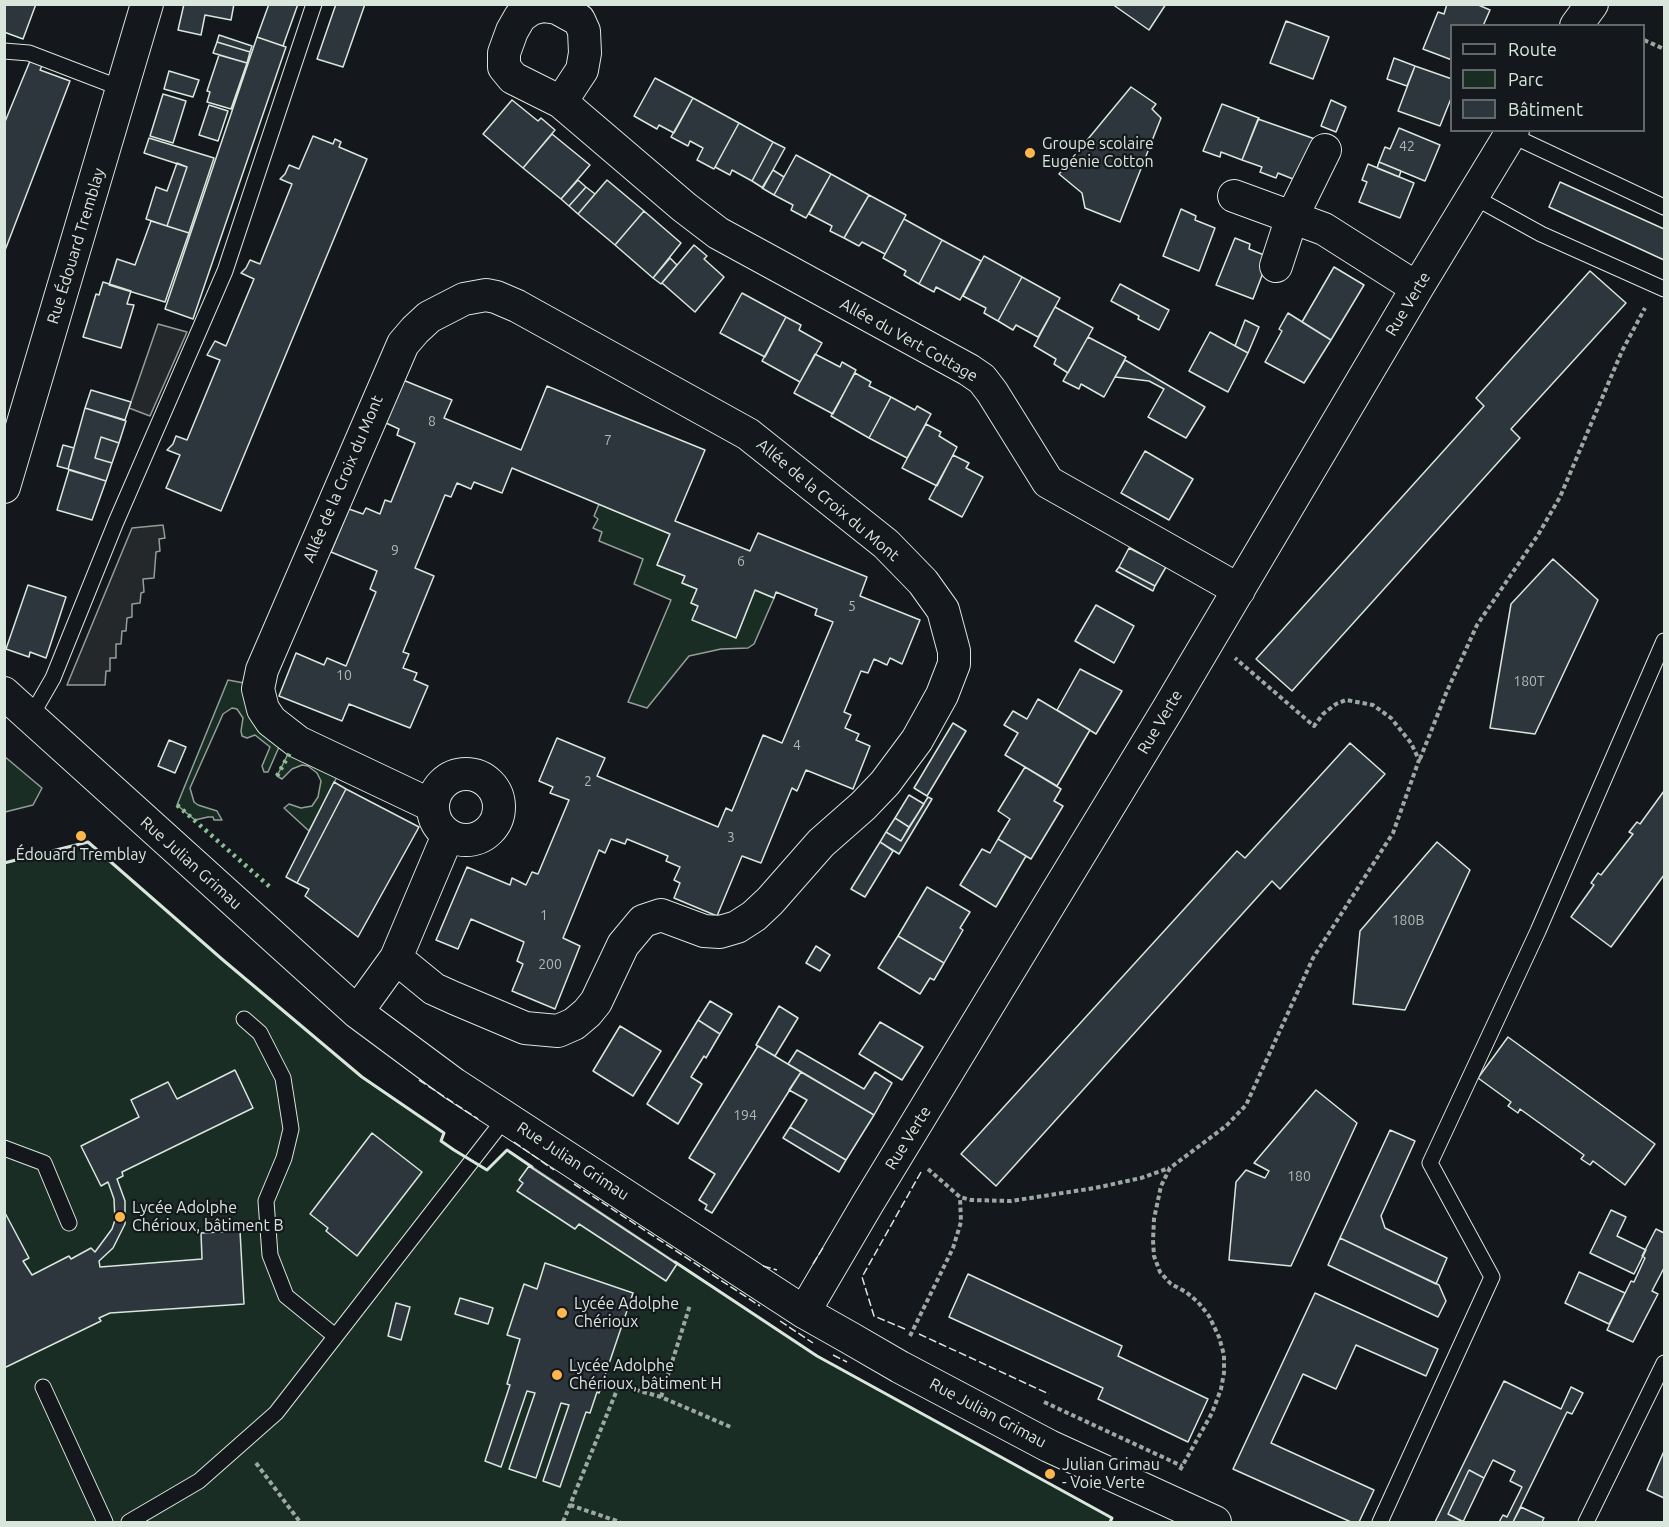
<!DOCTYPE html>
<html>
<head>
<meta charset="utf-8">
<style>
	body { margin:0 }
	#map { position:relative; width:1669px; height:1527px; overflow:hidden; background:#14181c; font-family:Ubuntu,sans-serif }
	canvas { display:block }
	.frame { position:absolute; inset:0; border:6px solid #d8e6dc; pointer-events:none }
	.legend { position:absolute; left:1450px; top:24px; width:195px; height:108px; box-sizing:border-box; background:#14181c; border:2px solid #626a69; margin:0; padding:8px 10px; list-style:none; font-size:18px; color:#d8e6dc }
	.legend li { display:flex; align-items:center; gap:12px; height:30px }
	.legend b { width:30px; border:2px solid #626a69 }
</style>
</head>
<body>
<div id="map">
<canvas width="1669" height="1527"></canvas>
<div class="frame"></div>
<ul class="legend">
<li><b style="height:8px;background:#14181c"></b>Route</li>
<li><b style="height:16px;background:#1a2d24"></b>Parc</li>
<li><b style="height:16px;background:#2c363c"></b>Bâtiment</li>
</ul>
</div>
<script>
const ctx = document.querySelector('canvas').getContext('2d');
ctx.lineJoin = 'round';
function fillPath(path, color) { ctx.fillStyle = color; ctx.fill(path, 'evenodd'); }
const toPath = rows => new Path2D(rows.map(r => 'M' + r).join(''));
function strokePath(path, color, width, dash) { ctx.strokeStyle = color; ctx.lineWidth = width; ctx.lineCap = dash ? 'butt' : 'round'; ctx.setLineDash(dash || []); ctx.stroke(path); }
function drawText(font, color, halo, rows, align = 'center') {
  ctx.font = font + ' Ubuntu,sans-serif'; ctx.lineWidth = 4.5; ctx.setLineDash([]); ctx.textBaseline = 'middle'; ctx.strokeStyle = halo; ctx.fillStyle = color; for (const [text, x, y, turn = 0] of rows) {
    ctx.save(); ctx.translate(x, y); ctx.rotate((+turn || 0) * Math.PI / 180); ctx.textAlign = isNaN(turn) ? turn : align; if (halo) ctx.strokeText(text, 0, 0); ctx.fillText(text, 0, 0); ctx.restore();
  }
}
const green = toPath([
	[599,504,670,534,657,565,685,576,682,583,697,589,691,603,698,606,736,638,755,590,774,598,754,644,748,648,721,649,689,656,647,708,628,702,671,600,634,584,643,559,599,541,602,532,593,528,598,519,594,516,599,504],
	[228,680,244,683,244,698,247,708,279,747,268,772,264,772,262,766,270,747,255,735,247,738,242,736,241,731,243,718,237,709,232,708,223,714,190,788,194,802,198,805,217,811,222,820,214,820,213,817,208,817,195,820,177,805,228,680],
	[290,750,338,775,309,831,284,808,289,804,301,808,312,806,318,797,321,781,317,773,308,766,302,765,292,769,282,779,277,776,290,750],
	[4,756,42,788,33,805,5,812,4,756],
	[88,842,223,960,362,1077,444,1133,441,1141,454,1150,487,1170,507,1150,817,1356,1112,1518,1110,1522,5,1522,4,863,88,842]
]);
fillPath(green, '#1a2d24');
strokePath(green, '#939e99', 1.5);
const parking = toPath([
	[158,324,187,332,150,416,129,408,158,324],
	[163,525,165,538,159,539,160,551,156,552,154,578,143,579,144,592,141,593,140,603,132,604,132,617,127,618,126,631,122,631,121,644,116,644,116,658,110,658,110,671,106,671,105,685,67,685,132,528,163,525]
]);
fillPath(parking, '#24282b');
strokePath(parking, '#939e99', 1.5);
const building = toPath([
	[4,4,36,4,23,39,4,32,4,4],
	[184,4,234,4,231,20,205,15,201,35,178,30,184,4],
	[269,4,298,4,283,46,257,37,269,4],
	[336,4,365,4,343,67,317,59,336,4],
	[1112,4,1166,4,1149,30,1112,4],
	[1447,4,1476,4,1490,10,1483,26,1452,26,1452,60,1423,49,1438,12,1444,14,1447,4],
	[1286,21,1329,37,1313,79,1270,63,1286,21],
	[219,35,252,46,250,52,217,42,219,35],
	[257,37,286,47,193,319,165,309,257,37],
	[217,42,250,52,247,63,213,53,217,42],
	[219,55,247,63,231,109,207,102,210,92,207,91,219,55],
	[1394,58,1415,66,1407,86,1387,79,1394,58],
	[30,61,42,66,40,70,70,81,4,253,4,124,30,61],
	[1415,66,1452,79,1452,96,1440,126,1398,111,1415,66],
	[169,71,199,80,193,97,164,89,169,71],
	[655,78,693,98,674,133,659,125,657,129,634,116,655,78],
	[1131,87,1156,104,1152,109,1161,118,1120,222,1085,208,1082,193,1059,174,1131,87],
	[163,94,186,101,173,143,150,136,163,94],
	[693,98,739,123,714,169,697,160,703,148,690,141,688,146,671,137,693,98],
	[512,100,538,121,541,118,555,130,523,168,483,134,512,100],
	[1331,100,1346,107,1336,132,1321,126,1331,100],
	[1222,104,1259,118,1242,160,1221,152,1220,157,1203,151,1222,104],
	[209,105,228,111,218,141,199,135,209,105],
	[1258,119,1315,139,1298,181,1278,173,1276,178,1260,172,1262,167,1242,160,1258,119],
	[739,123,773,142,752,181,732,170,730,175,715,167,739,123],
	[1399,128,1440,145,1425,181,1379,162,1385,147,1390,149,1399,128],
	[552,134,590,165,561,199,523,168,552,134],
	[313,136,333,144,335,139,341,142,339,147,367,159,221,511,166,488,180,455,167,450,173,444,176,436,187,440,220,360,207,355,215,341,226,346,254,279,241,273,246,268,250,260,260,264,292,184,280,179,285,174,289,165,299,169,313,136],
	[149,138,214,158,189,233,167,226,187,167,144,153,149,138],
	[773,142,785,148,763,188,752,181,773,142],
	[796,155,831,174,806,218,791,210,793,205,774,195,796,155],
	[1379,162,1401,171,1399,177,1377,168,1379,162],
	[177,163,187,167,167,226,146,219,156,187,167,191,177,163],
	[1368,164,1414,183,1400,218,1359,202,1367,182,1362,180,1368,164],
	[773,170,784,177,774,195,762,188,773,170],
	[831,174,869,195,844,238,830,231,832,226,809,214,831,174],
	[578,180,586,187,569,206,561,199,578,180],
	[607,180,644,211,615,245,578,214,607,180],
	[1560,182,1664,229,1664,260,1549,207,1560,182],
	[586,187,595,194,578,214,569,206,586,187],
	[869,195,906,215,885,254,862,242,859,246,844,238,869,195],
	[1181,209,1196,216,1195,220,1215,228,1199,271,1163,256,1181,209],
	[644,211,681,243,653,278,615,245,644,211],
	[904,219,942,240,919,284,904,275,906,271,883,258,904,219],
	[151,221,189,233,165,302,109,285,117,259,135,265,151,221],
	[1235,238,1250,244,1249,249,1269,257,1253,299,1216,285,1235,238],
	[942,240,981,261,960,300,936,287,934,292,919,284,942,240],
	[694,245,707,256,704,259,724,277,695,312,662,283,694,245],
	[984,256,1022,277,998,321,984,313,986,308,963,296,984,256],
	[670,258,677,265,661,284,653,278,670,258],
	[1334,267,1364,285,1331,340,1302,322,1334,267],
	[1590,271,1626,303,1511,429,1520,438,1292,691,1256,659,1484,406,1476,398,1590,271],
	[1022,277,1060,298,1038,337,1016,325,1013,330,998,321,1022,277],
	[103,282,131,291,127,304,134,305,121,348,83,337,96,294,99,295,103,282],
	[1120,284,1169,310,1159,330,1138,319,1139,316,1111,301,1120,284],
	[742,293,786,317,765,357,720,333,742,293],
	[1055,307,1093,328,1068,373,1054,364,1056,359,1034,346,1055,307],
	[1288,313,1331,340,1304,383,1265,362,1282,331,1279,329,1288,313],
	[786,317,801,325,799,330,822,343,800,382,762,361,786,317],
	[1245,320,1259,327,1248,353,1235,346,1245,320],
	[1210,332,1248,353,1228,392,1189,371,1210,332],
	[1088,337,1126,357,1104,397,1081,384,1079,389,1063,381,1088,337],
	[815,354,840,367,842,362,856,370,833,414,794,393,815,354],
	[1125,360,1205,407,1186,438,1148,417,1164,389,1149,381,1115,377,1125,360],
	[855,373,871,382,869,386,891,397,869,438,831,416,855,373],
	[403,380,452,400,444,418,521,450,547,386,705,450,675,521,750,551,758,533,867,577,860,596,920,620,902,664,890,658,887,665,874,659,868,673,861,671,844,712,851,715,845,728,859,734,856,740,870,746,853,789,806,770,797,791,792,788,761,863,742,856,717,916,674,898,680,883,674,880,680,867,666,861,668,856,627,839,625,844,611,839,605,853,599,850,563,938,580,946,555,1009,512,991,523,964,517,961,524,942,471,919,458,949,436,940,467,867,510,885,512,878,526,885,532,872,538,874,569,800,550,793,553,787,539,781,557,738,605,758,597,776,718,827,726,808,732,811,763,735,782,743,833,622,815,615,817,609,776,592,774,598,755,590,736,638,692,620,698,606,691,603,697,589,682,583,685,576,657,565,670,534,512,468,502,493,474,482,471,489,457,483,451,497,445,495,415,568,434,576,403,652,409,654,403,668,417,673,414,680,428,686,410,728,349,704,342,721,279,696,296,653,324,665,327,658,346,666,376,592,370,589,377,571,331,552,349,509,363,514,366,508,380,514,385,500,391,502,415,443,397,435,399,429,386,423,403,380],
	[91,390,131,402,125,420,85,408,91,390],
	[891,397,915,410,917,406,931,414,907,458,869,438,891,397],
	[85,408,126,421,119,443,101,437,95,458,112,463,106,481,68,469,85,408],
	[926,424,941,432,939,436,957,447,937,486,902,468,926,424],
	[101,437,119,443,112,463,95,458,101,437],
	[63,445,74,448,68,469,57,466,63,445],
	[1145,451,1193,479,1169,520,1121,493,1145,451],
	[953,455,969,463,966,468,983,477,962,517,929,499,953,455],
	[69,470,106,481,92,520,57,510,69,470],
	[1129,548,1166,567,1155,586,1119,567,1129,548],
	[1553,559,1598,600,1535,734,1490,728,1511,604,1553,559],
	[1119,567,1155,586,1153,591,1116,571,1119,567],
	[28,585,66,597,46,658,30,652,29,657,6,649,28,585],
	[1096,605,1134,626,1114,663,1075,641,1096,605],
	[1080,669,1122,691,1096,734,1057,710,1080,669],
	[1038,699,1090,730,1057,786,1005,755,1018,733,1004,725,1013,711,1027,719,1038,699],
	[953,723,966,731,927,796,914,788,953,723],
	[169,740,186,747,175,773,158,766,169,740],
	[1350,743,1385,774,1280,889,1272,881,996,1186,961,1154,1237,851,1245,858,1350,743],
	[1025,767,1061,789,1054,801,1063,806,1031,859,998,839,1010,819,998,811,1025,767],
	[334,782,346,789,297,883,286,877,334,782],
	[346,789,419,827,358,937,305,896,309,889,297,883,346,789],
	[1664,791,1664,875,1611,947,1571,917,1594,885,1591,883,1598,873,1601,875,1633,834,1629,832,1637,822,1640,824,1664,791],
	[909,795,924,804,909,827,895,818,909,795],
	[928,797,932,799,899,854,880,842,886,832,901,841,928,797],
	[895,818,909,827,901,841,886,832,895,818],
	[998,839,1026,856,996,907,960,885,982,849,990,853,998,839],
	[880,842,893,851,865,897,851,889,880,842],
	[1437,842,1470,870,1405,1010,1353,1004,1360,931,1437,842],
	[927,887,970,912,960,928,963,930,944,963,898,936,927,887],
	[898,936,944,963,934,980,930,978,920,994,878,968,898,936],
	[816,946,830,955,820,971,806,963,816,946],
	[710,1001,732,1014,720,1034,698,1020,710,1001],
	[779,1006,798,1018,775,1056,756,1045,779,1006],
	[698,1020,720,1034,706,1058,704,1056,691,1077,702,1084,678,1124,647,1104,698,1020],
	[880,1022,923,1047,902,1080,859,1054,880,1022],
	[620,1026,661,1051,633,1096,593,1071,620,1026],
	[1508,1037,1655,1144,1625,1185,1593,1161,1590,1165,1581,1159,1584,1155,1520,1109,1518,1113,1508,1106,1511,1102,1478,1078,1508,1037],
	[758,1046,801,1072,712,1213,705,1209,707,1205,699,1200,715,1174,689,1158,758,1046],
	[797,1050,864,1089,875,1072,892,1083,874,1115,788,1064,797,1050],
	[235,1070,253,1108,122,1172,123,1176,117,1179,125,1201,125,1224,113,1248,99,1261,100,1267,202,1259,201,1233,240,1231,244,1304,110,1313,99,1318,101,1321,4,1368,4,1211,29,1258,23,1261,32,1275,69,1256,71,1259,91,1248,95,1252,112,1229,115,1220,114,1199,108,1182,101,1186,81,1146,139,1117,131,1100,168,1082,177,1099,235,1070],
	[801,1072,874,1115,846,1160,790,1127,807,1100,789,1090,801,1072],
	[1316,1090,1357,1123,1291,1266,1229,1260,1236,1182,1246,1170,1265,1178,1269,1171,1254,1163,1316,1090],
	[790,1127,846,1160,839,1172,783,1138,790,1127],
	[1390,1130,1415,1141,1381,1216,1385,1228,1447,1258,1436,1284,1340,1238,1390,1130],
	[372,1133,422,1172,357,1256,326,1231,328,1228,310,1214,372,1133],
	[529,1166,677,1264,666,1281,579,1224,575,1229,517,1191,523,1183,519,1180,529,1166],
	[1611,1210,1626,1217,1617,1236,1646,1250,1634,1274,1590,1253,1611,1210],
	[1656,1229,1664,1233,1664,1268,1652,1291,1658,1294,1633,1342,1607,1330,1631,1281,1634,1282,1645,1258,1642,1256,1656,1229],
	[1340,1238,1439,1285,1446,1301,1438,1317,1328,1265,1340,1238],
	[545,1263,633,1293,599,1393,597,1392,590,1413,586,1412,560,1487,543,1481,569,1405,561,1403,536,1478,509,1469,535,1393,527,1391,501,1467,485,1461,510,1385,507,1384,520,1339,507,1335,524,1284,537,1289,545,1263],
	[1579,1272,1625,1293,1609,1324,1565,1303,1579,1272],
	[968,1274,1122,1346,1118,1356,1208,1399,1188,1442,1098,1399,1103,1388,949,1317,968,1274],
	[1315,1293,1438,1349,1426,1376,1356,1345,1336,1389,1303,1374,1271,1443,1374,1490,1359,1522,1351,1522,1233,1469,1315,1293],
	[460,1298,493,1308,488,1324,455,1314,460,1298],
	[396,1303,410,1307,401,1340,388,1336,396,1303],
	[1504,1381,1561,1409,1571,1387,1583,1393,1572,1414,1567,1412,1513,1522,1499,1522,1503,1515,1507,1517,1522,1487,1510,1481,1515,1471,1493,1460,1484,1478,1469,1470,1448,1514,1464,1522,1435,1522,1504,1381],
	[1664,1451,1664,1498,1647,1490,1664,1451],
	[1469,1470,1484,1478,1463,1522,1448,1514,1469,1470],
	[1521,1507,1544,1518,1542,1522,1513,1522,1521,1507]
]);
fillPath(building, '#2c363c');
strokePath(building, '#d8e6dc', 1.5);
const lane = toPath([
	[4,51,29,53,123,89],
	[1511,135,1664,207],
	[1474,197,1541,234,1664,289],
	[30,718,53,678,116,522,225,271,314,4],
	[244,1019,260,1033,283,1078,291,1129,284,1158,266,1201,270,1255,286,1296,335,1336],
	[4,1148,44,1163,69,1223],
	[43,1387,105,1522],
	[129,1522,199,1481,276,1413,506,1117],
	[1380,1522,1492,1277,1430,1163,1538,931,1664,641],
	[1586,1522,1664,1363]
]);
const street = toPath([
	[1576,26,1592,4],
	[561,102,582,70,585,53,584,31,579,20,557,8,543,6,531,9,520,17,512,31,504,53,504,67,513,78,561,102,684,207,718,233,969,370,982,379,992,392,1048,482,1239,590],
	[1234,196,1324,229,1417,288],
	[1276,266,1292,217,1325,150],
	[4,487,147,4],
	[4,693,357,1012,454,1084,804,1312,850,1338,900,1367,1049,1446,1215,1522],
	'433 807a33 33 0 1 1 66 0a33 33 0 1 1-66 0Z',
	[396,958,434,989,454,998,525,1028,558,1031,574,1024,587,1013,596,1002,623,945,643,921,661,915,704,931,720,932,737,927,754,916,770,901,821,843,863,806,885,783,917,740,942,695,954,664,954,651,943,610,923,582,886,544,748,434,517,306,496,297,486,295,464,299,429,317,415,330,403,344,262,670,258,689,263,709,271,721,298,742,433,806],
	[357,1012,396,958,448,835],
	[804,1312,868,1203,1168,709,1417,288,1513,130]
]);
strokePath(lane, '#d8e6dc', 17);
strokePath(street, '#d8e6dc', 34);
strokePath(toPath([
	[1644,40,1664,49],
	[1420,759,1447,691,1477,625,1538,535,1560,497,1622,351,1645,308],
	[928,1169,960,1197,971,1200,1011,1201,1095,1188,1141,1178,1169,1168],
	[910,1336,953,1248,961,1222,960,1197],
	[661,1397,690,1305],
	[1044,1402,1182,1466],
	[256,1463,300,1522],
	[1180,1470,1212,1413,1221,1389,1224,1373,1224,1355,1219,1337,1209,1316,1198,1302,1186,1292,1171,1284,1160,1272,1154,1256,1153,1240,1154,1219,1161,1186,1170,1168,1226,1126,1246,1105,1313,958,1393,833,1419,760,1411,743,1391,718,1373,705,1346,700,1336,704,1323,714,1314,726,1235,658],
	[570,1505,620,1522],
	[563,1522,619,1385,661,1397,733,1428]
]), '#9da8a2', 4, [4.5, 3]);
strokePath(lane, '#14181c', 15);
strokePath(street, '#14181c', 32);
strokePath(toPath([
	[277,776,291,751],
	[177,805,270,887]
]), '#8ac095', 4.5, [3, 4.5]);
strokePath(toPath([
	[419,1080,478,1119],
	[514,1142,554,1170],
	[574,1184,760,1306],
	[813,1264,824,1246],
	[763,1266,777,1270],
	[780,1321,813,1343],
	[905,1329,874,1316,862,1277,921,1172],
	[919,1334,1049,1394],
	[833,1355,847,1362]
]), '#d8e6dc', 1.5, [8, 3]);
strokePath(toPath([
	[4,863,88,842,223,960,362,1077,444,1133,441,1141,454,1150,487,1170,507,1150,532,1167],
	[675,1262,817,1356,1112,1518,1110,1522]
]), '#d8e6dc', 3);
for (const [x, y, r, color] of [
	[1030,153,6,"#ffb74d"],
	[81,836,6,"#ffb74d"],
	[120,1217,6,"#ffb74d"],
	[562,1313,6,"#ffb74d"],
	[557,1375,6,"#ffb74d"],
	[1050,1474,6,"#ffb74d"]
]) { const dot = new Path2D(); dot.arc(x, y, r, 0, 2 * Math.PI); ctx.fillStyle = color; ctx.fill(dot); strokePath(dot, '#14181c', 2); }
drawText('14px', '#adbab4', null, [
	["42",1407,146],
	["8",432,421],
	["7",608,440],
	["9",395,550],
	["6",741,561],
	["5",852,606],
	["10",344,675],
	["180T",1529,681],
	["4",797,745],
	["2",588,781],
	["3",731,837],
	["1",544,915],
	["180B",1408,920],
	["200",550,964],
	["194",745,1115],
	["180",1299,1176]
]);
drawText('16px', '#d8e6dc', '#14181c', [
	["Groupe scolaire",1042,144],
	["Eugénie Cotton",1042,162],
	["Édouard Tremblay",81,855,"center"],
	["Lycée Adolphe",132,1208],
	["Chérioux, bâtiment B",132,1226],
	["Lycée Adolphe",574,1304],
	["Chérioux",574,1322],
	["Lycée Adolphe",569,1366],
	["Chérioux, bâtiment H",569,1384],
	["Julian Grimau",1062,1465],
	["- Voie Verte",1062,1483]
], 'left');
drawText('16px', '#d8e6dc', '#14181c', [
	["Rue Édouard Tremblay",76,246,-73],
	["Rue Verte",1408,304,-59],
	["Allée du Vert Cottage",909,340,29],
	["Allée de la Croix du Mont",343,479,-67],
	["Allée de la Croix du Mont",828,500,40],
	["Rue Verte",1160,722,-59],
	["Rue Julian Grimau",191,863,42],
	["Rue Verte",908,1138,-58],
	["Rue Julian Grimau",573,1161,33],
	["Rue Julian Grimau",988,1413,28]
]);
</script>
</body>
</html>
